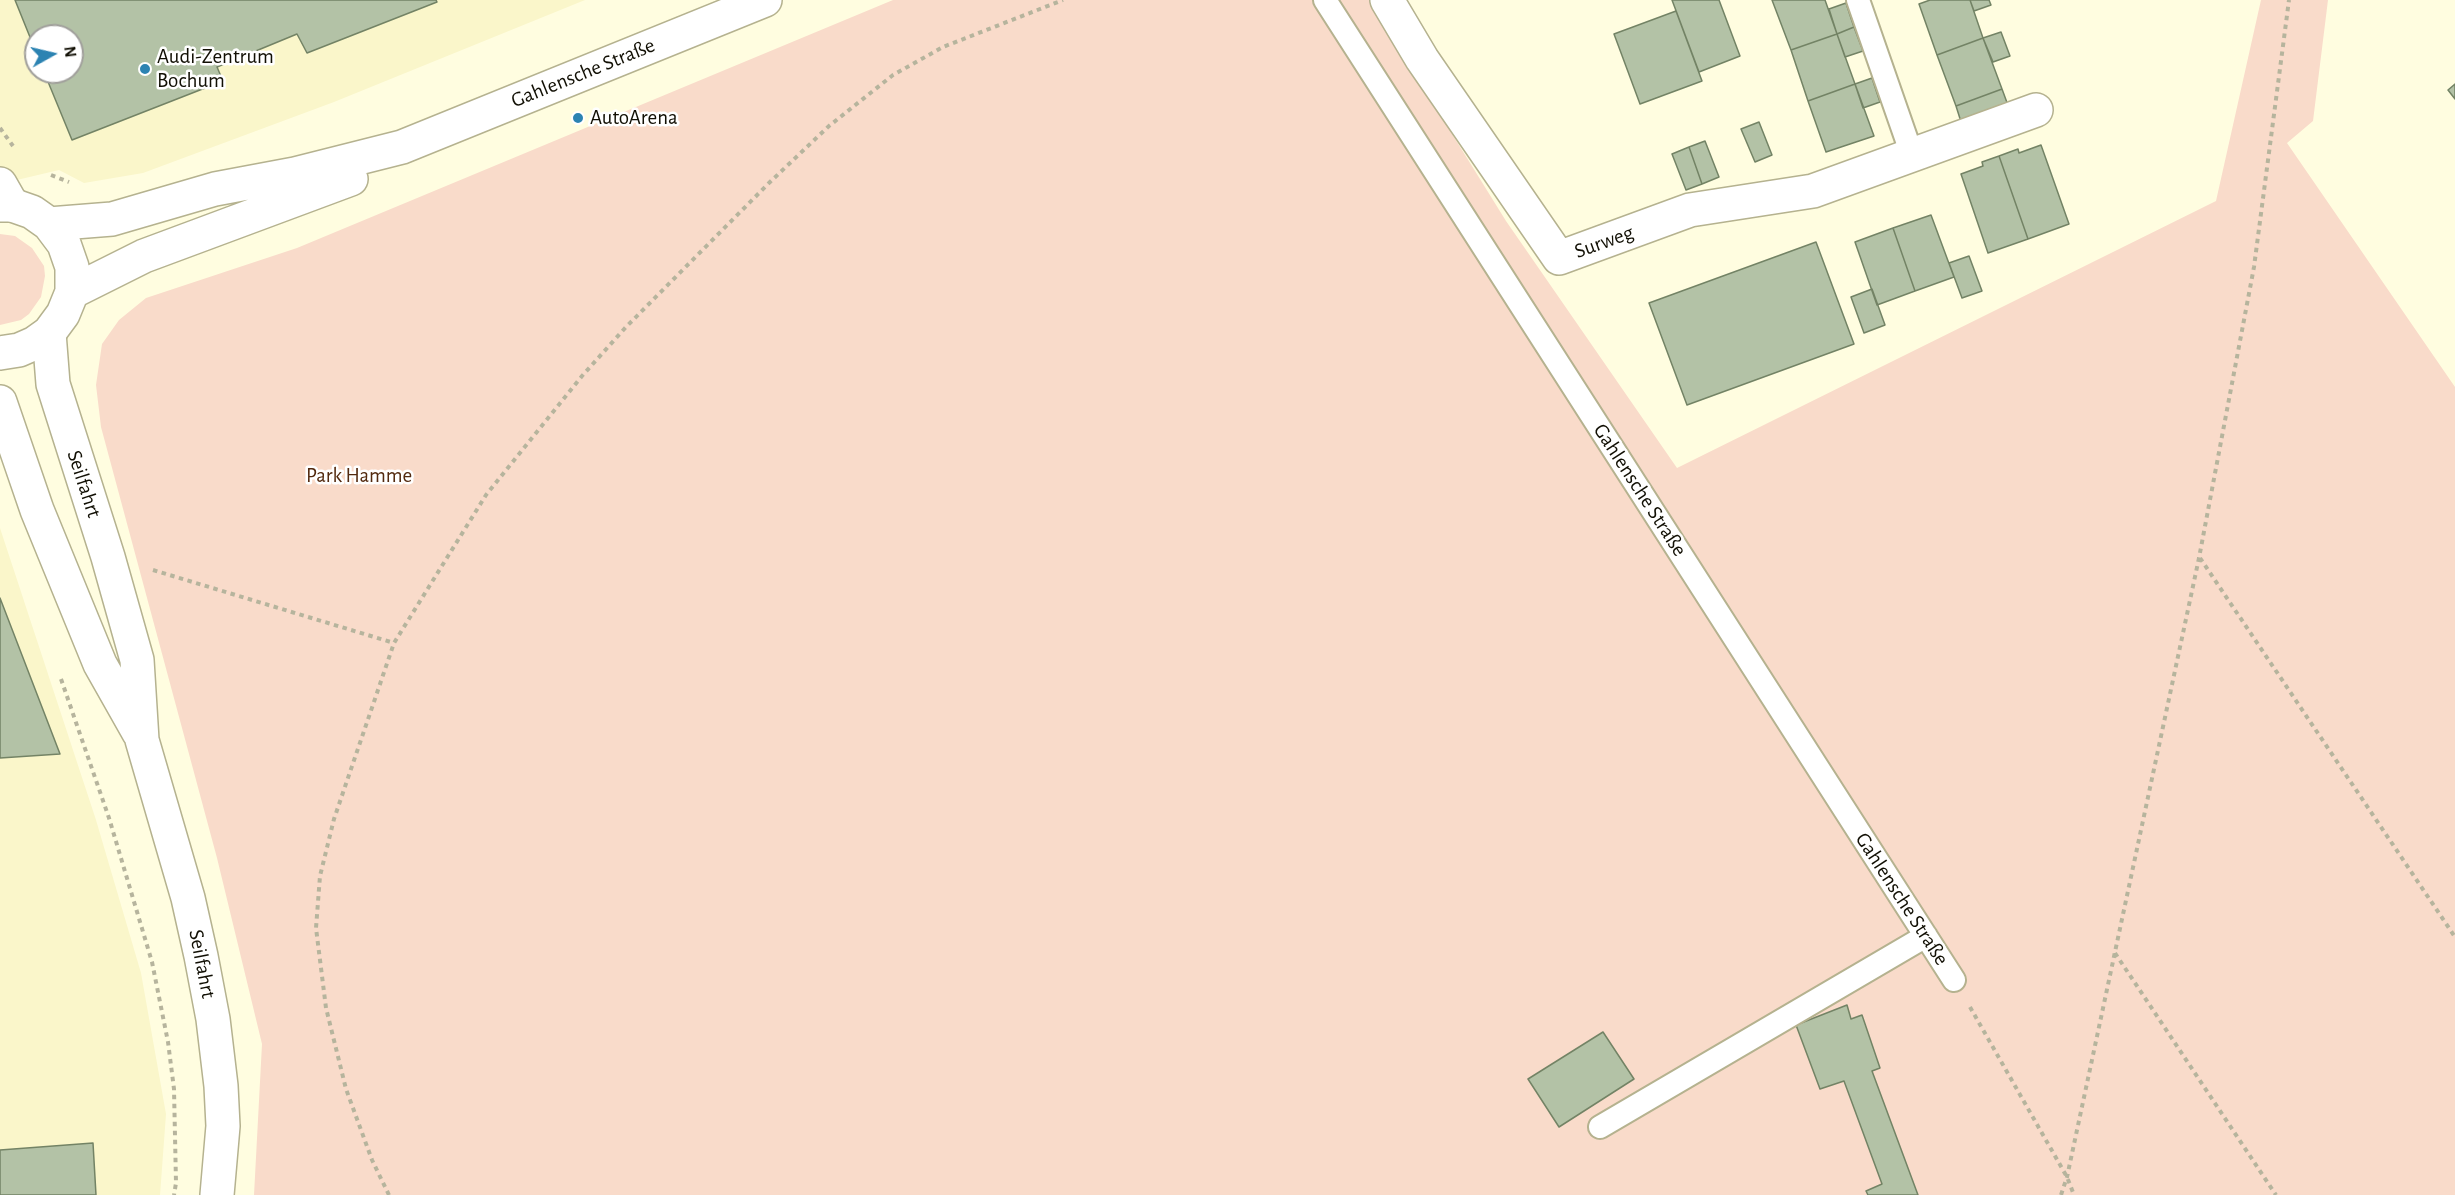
<!DOCTYPE html>
<html>
<head>
<meta charset="utf-8">
<style>
	body { margin:0 }
	#map { position:relative; width:2455px; height:1195px; overflow:hidden; background:#fffde0; font-family:"Alegreya Sans",sans-serif }
	canvas { display:block }
	.north { position:absolute; left:24px; top:24px; width:60px; height:60px; box-sizing:border-box; background:#fff; border:2px solid #a09f9b; border-radius:50%; rotate:82deg; font-size:16px; font-weight:700; line-height:24px; text-align:center; color:#110f04 }
	.north::after { content:''; display:block; margin:auto; width:21px; height:27px; background:#2c83b2; clip-path:polygon(50% 0,100% 100%,50% 72%,0 100%) }
</style>
</head>
<body>
<div id="map">
<canvas width="2455" height="1195"></canvas>
<div class="north">N</div>
</div>
<script>
const ctx = document.querySelector('canvas').getContext('2d');
ctx.lineJoin = 'round';
function fillPath(path, color) { ctx.fillStyle = color; ctx.fill(path, 'evenodd'); }
const toPath = rows => new Path2D(rows.map(r => 'M' + r).join(''));
function strokePath(path, color, width, dash) { ctx.strokeStyle = color; ctx.lineWidth = width; ctx.lineCap = dash ? 'butt' : 'round'; ctx.setLineDash(dash || []); ctx.stroke(path); }
function drawText(font, color, halo, rows, align = 'center') {
  ctx.font = font + ' "Alegreya Sans",sans-serif'; ctx.lineWidth = 5; ctx.setLineDash([]); ctx.textBaseline = 'middle'; ctx.strokeStyle = halo; ctx.fillStyle = color; for (const [text, x, y, turn = 0] of rows) {
    ctx.save(); ctx.translate(x, y); ctx.rotate((+turn || 0) * Math.PI / 180); ctx.textAlign = isNaN(turn) ? turn : align; if (halo) ctx.strokeText(text, 0, 0); ctx.fillText(text, 0, 0); ctx.restore();
  }
}
fillPath(toPath([
	[0,0,585,0,334,102,143,173,84,183,59,170,0,184],
	[36,36,72,36,72,72,36,72],
	[0,528,96,820,141,973,166,1114,160,1195,0,1195]
]), '#faf6ca');
fillPath(toPath([
	[893,0,1369,0,1506,221,1677,468,2216,201,2261,0,2328,0,2313,121,2287,143,2455,387,2455,1195,254,1195,262,1044,217,858,101,427,96,385,102,344,119,320,146,298,297,248],
	[0,234,15,236,32,248,44,266,45,276,41,297,29,314,21,320,0,325]
]), '#f9dbca');
const building = toPath([
	[15,0,436,0,437,2,307,53,297,34,217,67,223,81,72,140,44,72,72,72,72,36,36,36,36,52,15,0],
	[1672,0,1719,0,1740,56,1699,72,1672,0],
	[1772,0,1825,0,1837,34,1791,50,1772,0],
	[1930,0,1970,0,1983,38,1937,55,1919,4,1930,0],
	[1970,0,1989,0,1991,5,1974,11,1970,0],
	[1846,3,1854,27,1837,34,1829,9,1846,3],
	[1676,11,1702,81,1640,104,1614,34,1676,11],
	[1854,27,1863,51,1845,57,1837,34,1854,27],
	[2001,32,2010,56,1993,62,1983,38,2001,32],
	[1837,34,1855,84,1808,101,1791,50,1837,34],
	[1983,38,2002,89,1956,106,1937,55,1983,38],
	[1872,78,1880,102,1863,108,1855,84,1872,78],
	[1855,84,1874,136,1826,152,1808,101,1855,84],
	[2455,84,2455,99,2448,90,2455,84],
	[2002,89,2009,108,1962,125,1956,106,2002,89],
	[1759,122,1772,155,1755,162,1741,129,1759,122],
	[1705,141,1719,177,1702,184,1689,147,1705,141],
	[2041,145,2069,224,2028,239,1999,156,2018,149,2019,153,2041,145],
	[1689,147,1702,184,1686,190,1672,154,1689,147],
	[1999,156,2028,239,1988,253,1961,174,1983,166,1982,162,1999,156],
	[1931,215,1954,277,1915,291,1893,228,1931,215],
	[1893,228,1915,291,1877,305,1855,242,1893,228],
	[1816,242,1854,344,1687,405,1649,303,1816,242],
	[1969,256,1982,291,1962,298,1949,263,1969,256],
	[1872,289,1885,325,1864,333,1851,297,1872,289],
	[0,598,60,754,0,758,0,598],
	[1847,1005,1851,1019,1862,1015,1880,1068,1872,1071,1918,1195,1868,1195,1866,1191,1882,1184,1844,1081,1820,1089,1796,1025,1847,1005],
	[1603,1032,1634,1079,1559,1127,1528,1079,1603,1032],
	[93,1143,96,1195,0,1195,0,1150,93,1143]
]);
fillPath(building, '#b3c2a6');
strokePath(building, '#738365', 1.5);
const lane = toPath([
	[1325,0,1954,980],
	[1858,0,1912,155],
	[1600,1127,1926,936]
]);
const street = toPath([
	[1387,0,1422,59,1559,258,1690,210,1813,191,2036,110],
	[0,184,12,205],
	[49,333,53,384,108,557,137,660,142,740,188,898,201,956,213,1019,221,1086,223,1126,217,1195],
	[0,402,37,510,100,664,139,733]
]);
const secondary = toPath([
	[0,205,12,205,32,212,49,224,64,244,72,267,72,292,63,314,49,333,35,343,19,350,0,353],
	[49,224,112,219,215,189,295,174,402,147,765,0],
	[72,292,144,256,351,179]
]);
strokePath(lane, '#b5b28f', 26);
strokePath(street, '#b5b28f', 36);
strokePath(secondary, '#b5b28f', 36);
strokePath(toPath([
	[0,128,13,146],
	[51,175,69,182],
	[2200,558,2455,937],
	[153,570,394,643],
	[61,679,109,818,152,962,168,1042,174,1089,176,1183,174,1195],
	[2115,953,2276,1195],
	[1970,1007,2067,1177,2074,1195],
	[389,1195,372,1160,346,1089,326,1008,316,928,320,876,334,819,394,643,486,495,582,376,626,327,770,182,829,126,893,75,943,47,1063,0],
	[2061,1195,2067,1177,2199,558,2254,267,2289,0]
]), '#b6b49d', 4, [4.5, 4.5]);
strokePath(lane, '#fff', 22);
strokePath(street, '#fff', 33);
strokePath(secondary, '#fff', 33);
for (const [x, y, r, color] of [
	[145,69,6,"#2c83b2"],
	[578,118,6,"#2c83b2"]
]) { const dot = new Path2D(); dot.arc(x, y, r, 0, 2 * Math.PI); ctx.fillStyle = color; ctx.fill(dot); strokePath(dot, '#fff', 2); }
drawText('21px', '#110f04', '#fff', [
	["Audi-Zentrum",157,57],
	["Bochum",157,81],
	["AutoArena",590,118]
], 'left');
drawText('21px', '#110f04', '#fff', [
	["Gahlensche Straße",583,73,-22],
	["Surweg",1604,242,-20],
	["Seilfahrt",84,484,72],
	["Gahlensche Straße",1640,490,57],
	["Gahlensche Straße",1902,899,57],
	["Seilfahrt",202,964,79]
]);
drawText('21px', '#532a0f', '#fff', [
	["Park Hamme",359,476]
]);
</script>
</body>
</html>
